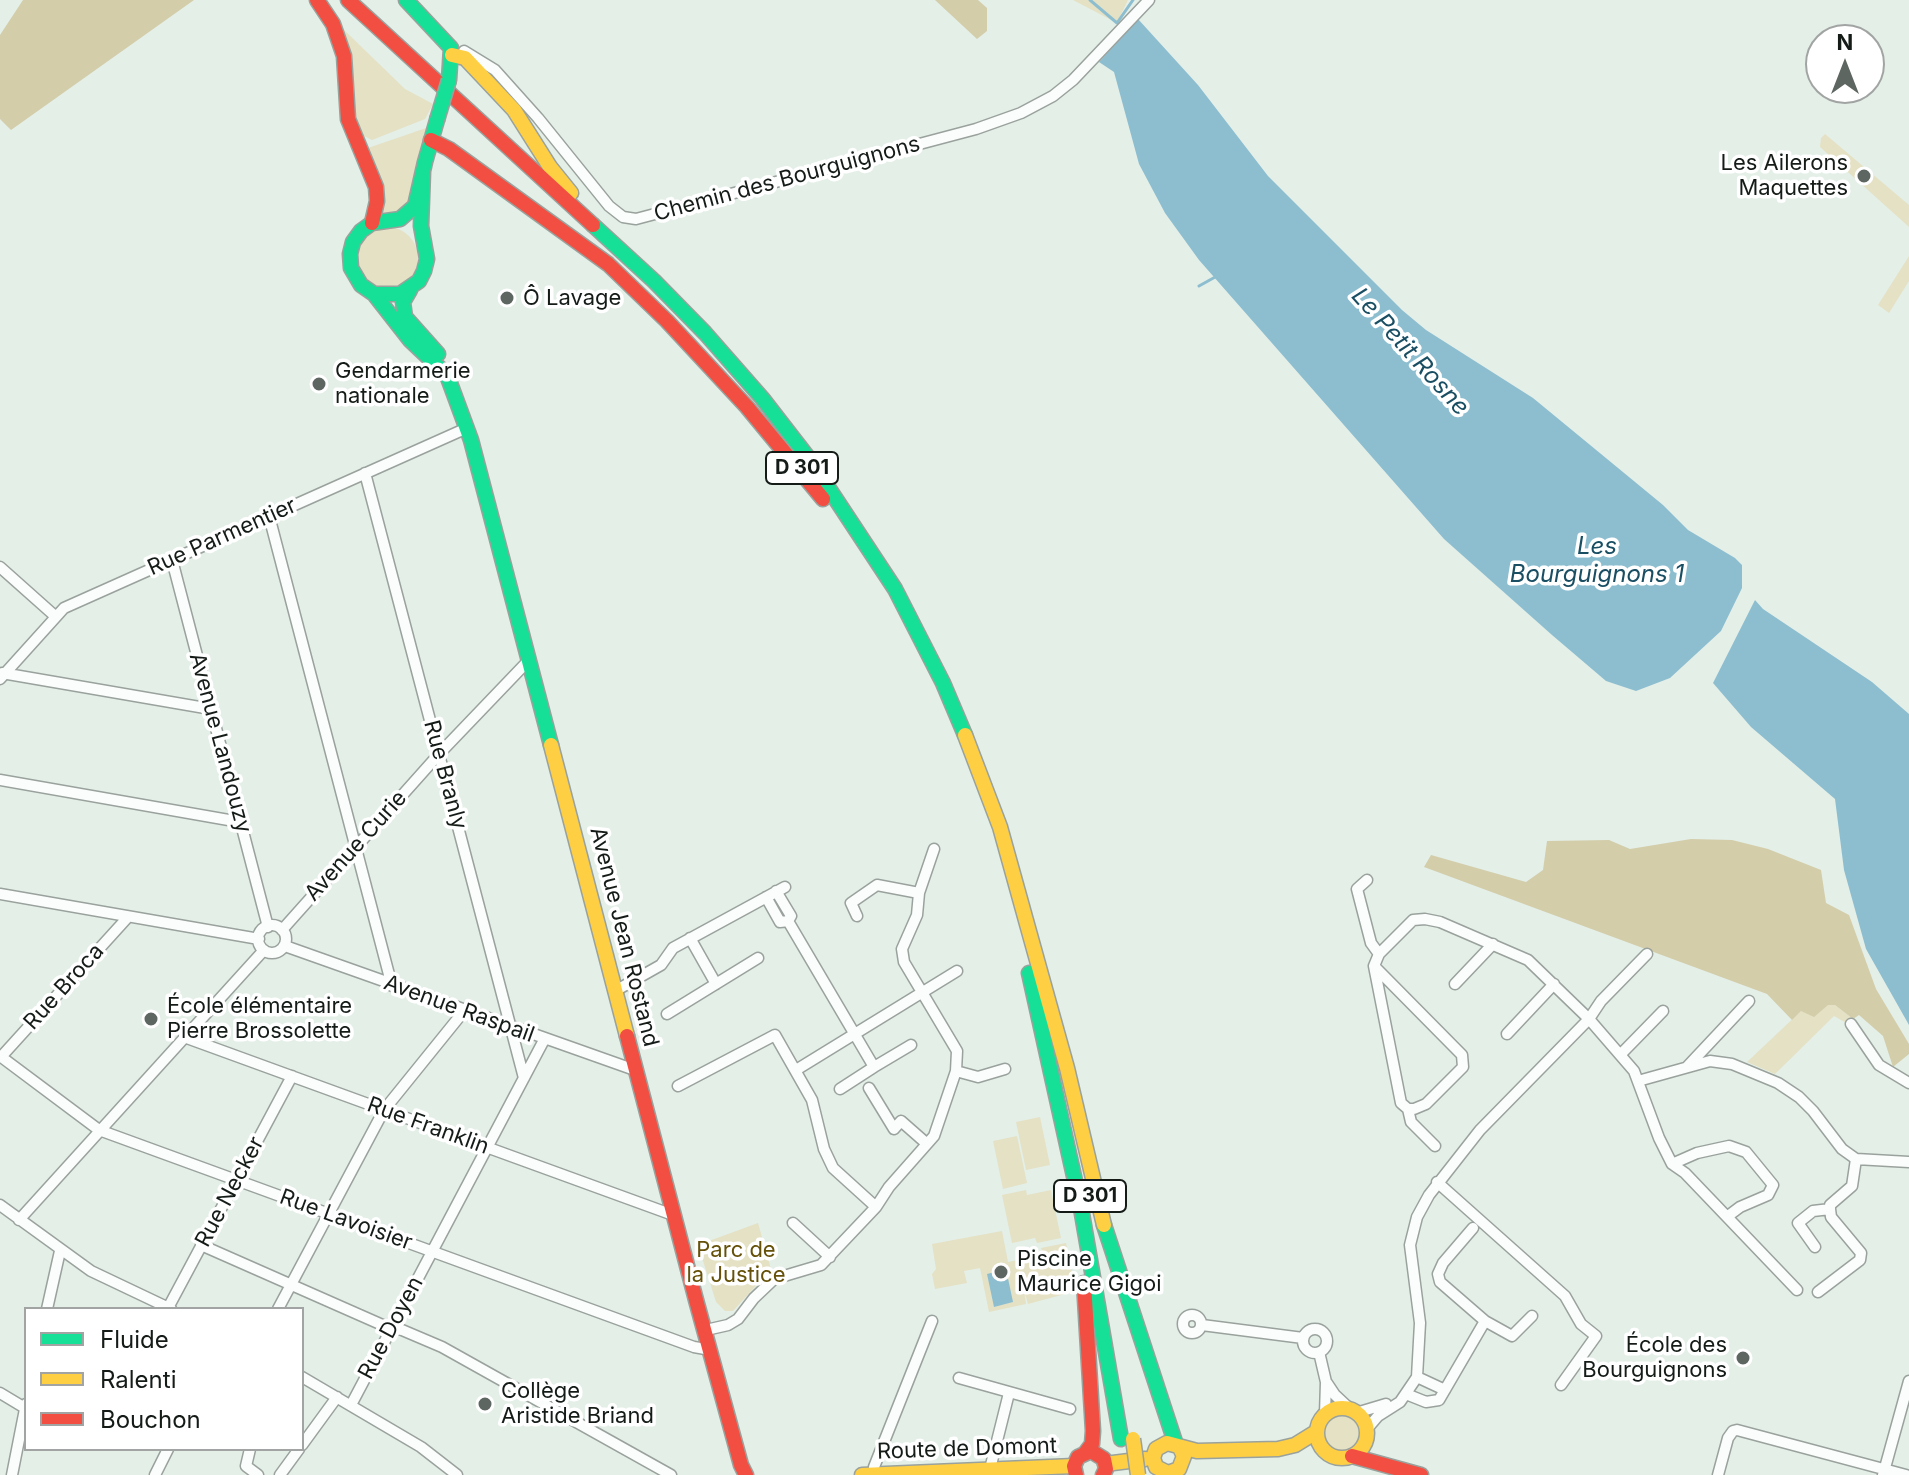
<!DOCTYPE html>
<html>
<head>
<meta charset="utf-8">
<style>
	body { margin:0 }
	#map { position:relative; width:1909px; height:1475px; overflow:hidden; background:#e4efe8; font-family:Inter,sans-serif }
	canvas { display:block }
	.legend { position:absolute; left:24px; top:1307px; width:280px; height:144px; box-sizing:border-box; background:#fff; border:2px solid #a1a4a3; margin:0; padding:10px 14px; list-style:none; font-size:24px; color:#151c18 }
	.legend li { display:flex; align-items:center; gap:16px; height:40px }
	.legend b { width:40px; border:2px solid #a1a4a3 }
	.north { position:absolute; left:1805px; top:24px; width:80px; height:80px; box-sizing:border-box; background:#fff; border:2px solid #a1a4a3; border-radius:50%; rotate:0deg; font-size:22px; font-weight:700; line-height:32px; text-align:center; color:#151c18 }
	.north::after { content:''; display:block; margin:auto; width:28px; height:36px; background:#5d6661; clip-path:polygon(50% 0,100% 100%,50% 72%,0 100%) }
</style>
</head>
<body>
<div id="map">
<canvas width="1909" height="1475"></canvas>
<ul class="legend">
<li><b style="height:10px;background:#16e098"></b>Fluide</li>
<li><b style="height:10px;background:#ffcf43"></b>Ralenti</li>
<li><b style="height:10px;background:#f24e42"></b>Bouchon</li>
</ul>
<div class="north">N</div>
</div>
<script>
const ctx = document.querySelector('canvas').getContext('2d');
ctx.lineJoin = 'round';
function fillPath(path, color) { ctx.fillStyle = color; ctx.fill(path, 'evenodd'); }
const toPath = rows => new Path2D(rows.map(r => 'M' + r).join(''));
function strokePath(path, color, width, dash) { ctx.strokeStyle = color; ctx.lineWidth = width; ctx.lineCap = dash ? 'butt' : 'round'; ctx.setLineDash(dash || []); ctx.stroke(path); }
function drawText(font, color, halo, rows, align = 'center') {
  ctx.font = font + ' Inter,sans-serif'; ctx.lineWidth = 7; ctx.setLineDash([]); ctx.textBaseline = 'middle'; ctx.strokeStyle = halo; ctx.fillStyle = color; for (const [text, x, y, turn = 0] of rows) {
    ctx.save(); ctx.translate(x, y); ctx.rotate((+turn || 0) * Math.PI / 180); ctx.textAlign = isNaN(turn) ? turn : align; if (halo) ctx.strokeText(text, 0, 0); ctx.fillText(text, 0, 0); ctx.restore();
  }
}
fillPath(toPath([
	[1073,0,1128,0,1117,23],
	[342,28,405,89,433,104,425,119,372,140,364,136,355,124],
	[429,127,415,197,399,214,380,214,368,148],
	[1825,134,1909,205,1909,227,1820,147,1821,138],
	'356 258a31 31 0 1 1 62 0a31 31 0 1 1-62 0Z',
	[1909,256,1909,281,1889,313,1878,305],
	[1828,1004,1835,1005,1853,1019,1848,1024,1834,1016,1775,1074,1747,1062,1801,1011],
	[1040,1117,1050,1165,1026,1170,1016,1122],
	[1017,1136,1027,1183,1003,1189,993,1141],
	[1026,1190,1027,1195,1051,1190,1061,1238,1037,1243,1035,1238,1012,1243,1002,1195],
	[758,1223,771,1269,733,1311,725,1311,716,1302,698,1245],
	[1002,1231,1008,1262,1018,1260,1018,1256,1042,1251,1041,1248,1066,1243,1076,1291,1028,1304,1024,1290,1026,1304,989,1312,980,1268,964,1271,967,1283,935,1289,932,1274,936,1269,932,1244],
	'1321 1433a20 20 0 1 1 40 0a20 20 0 1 1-40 0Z'
]), '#e5e1c4');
fillPath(toPath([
	[23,0,194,0,11,130,0,119,0,35],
	[935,0,978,0,987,8,987,31,977,39],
	[1691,839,1732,840,1768,849,1821,870,1826,903,1849,915,1876,989,1909,1044,1909,1054,1893,1067,1883,1036,1859,1015,1853,1019,1835,1005,1828,1005,1814,1017,1801,1011,1792,1020,1767,994,1424,867,1431,855,1526,882,1543,870,1547,841,1609,840,1630,849]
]), '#d3cdaa');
fillPath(toPath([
	[1138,19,1198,85,1268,176,1402,310,1426,330,1533,398,1663,505,1688,530,1735,558,1742,565,1742,588,1721,631,1670,678,1636,691,1606,681,1552,635,1444,539,1199,260,1165,213,1139,164,1114,72,1099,62],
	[1755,600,1763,609,1872,682,1909,714,1909,1025,1866,949,1844,870,1835,799,1751,727,1713,683],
	[1006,1269,1013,1302,994,1307,987,1274]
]), '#8dbed0');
strokePath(toPath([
	[1090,0,1117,23,1133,0],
	[1199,286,1217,276]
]), '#8dbed0', 3);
const street = toPath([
	[464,51,495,70,538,118,609,206,623,217,636,219,976,129,1021,113,1053,96,1073,80,1149,0],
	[365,473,524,1078],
	[269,516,392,986],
	[172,560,268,927],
	[0,567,55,616],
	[2,673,211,709],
	[0,679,64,608,467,428],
	[0,780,240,822],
	[1367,880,1357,889,1371,943,1379,954],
	[776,891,791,916,788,921,874,1067,840,1089],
	[0,894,259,939],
	[766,897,780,922,788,921],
	[857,916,851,903,877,885,919,893],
	'258 939a14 14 0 1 1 28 0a14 14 0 1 1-28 0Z',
	[282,930,439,754,530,659],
	[690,938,716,984],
	[285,946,635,1070],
	[1374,966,1379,954,1413,920,1425,919,1440,922,1528,960,1589,1019,1634,1071,1659,1138,1672,1164,1685,1173,1797,1290],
	[1374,966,1462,1055,1463,1067,1426,1104,1414,1109,1408,1109,1401,1103,1374,966],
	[1455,984,1493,944],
	[615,991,661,965,673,948,785,887],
	[667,1014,758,958],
	[1851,1024,1879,1065,1909,1083],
	[1507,1034,1554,984],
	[184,1037,673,1215],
	[1621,1054,1663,1011],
	[0,1056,99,1130,694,1347,711,1350],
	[1,1057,128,917],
	[874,1067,911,1045],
	[1687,1067,1749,1001],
	[796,1070,957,971],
	[956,1071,978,1077,1005,1069],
	[1638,1081,1710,1061,1732,1064,1778,1083,1799,1097,1813,1111,1842,1149,1856,1159,1909,1162],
	[678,1086,775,1035,812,1100,824,1149,833,1168,876,1207],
	[869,1088,894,1129,901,1121,926,1143],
	[1408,1109,1411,1122,1435,1146],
	[1672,1164,1697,1153,1729,1146,1746,1152,1773,1185,1768,1195,1740,1207,1728,1216],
	[1437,1182,1565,1296,1581,1324,1596,1336,1561,1385],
	[0,1205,91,1271,171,1309],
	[1830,1209,1830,1205,1852,1186,1856,1159],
	[19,1220,264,950],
	[793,1223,830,1257],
	[201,1245,387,1327,402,1330,442,1347,671,1475],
	[1815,1247,1798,1223,1813,1211,1830,1209,1831,1217,1861,1253,1860,1260,1818,1292],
	[168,1308,292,1076],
	[47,1309,60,1251],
	[278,1309,384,1110,464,1011],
	'1183 1324a9 9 0 1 1 18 0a9 9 0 1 1-18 0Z',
	[1485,1321,1512,1336,1532,1316],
	[1202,1325,1303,1338],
	'1303 1341a12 12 0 1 1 24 0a12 12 0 1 1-24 0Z',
	[706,1330,728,1325,738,1319,754,1298,774,1279,821,1265,876,1207,889,1187,934,1136,956,1071,957,1051,904,962,902,949,917,915,919,893,934,849],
	[1319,1352,1326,1382,1325,1414],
	[302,1377,421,1447,457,1475],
	[1417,1377,1445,1390],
	[959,1378,1070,1409],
	[1327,1383,1335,1395,1351,1410],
	[0,1393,25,1408],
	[1406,1394,1426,1402,1439,1400,1485,1321,1440,1282,1438,1274,1443,1263,1473,1228],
	[351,1405,544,1040],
	[1356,1413,1386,1404],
	[1366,1430,1378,1416,1400,1402,1417,1377,1420,1323,1410,1245,1417,1217,1429,1195,1480,1130,1589,1019,1601,1001,1647,954],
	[302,1445,337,1397],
	[250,1449,246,1466,258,1475],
	[990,1469,1009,1393],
	[874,1474,874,1467,932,1321],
	[12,1475,26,1404],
	[155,1475,168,1449],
	[280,1475,299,1449],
	[1718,1475,1728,1438,1733,1431,1737,1430,1906,1475],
	[1883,1475,1909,1381]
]);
const fast = toPath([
	[406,0,451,48,449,80],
	[423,171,421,226,427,259,424,271,419,281,400,294,374,294,361,285,351,268,350,254,353,242,361,231,372,223,400,219,415,206,425,162,437,120],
	[593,225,654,281,705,333,762,398,810,460,895,589,943,683,965,735],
	[410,290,403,302,405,317,438,354],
	[374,294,410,340,447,375,471,440,551,745],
	[1029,973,1081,1208,1121,1439],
	[1104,1225,1176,1445],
	[1173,1475,1175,1472]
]);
const slow = toPath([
	[452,55,465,58,514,110,550,167,571,193],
	[965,735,1000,827,1067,1068,1104,1225],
	[551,745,627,1036],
	'1317 1433a25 25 0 1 1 50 0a25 25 0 1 1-50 0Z',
	[1180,1448,1184,1456,1179,1469,1168,1473,1156,1467,1153,1458,1156,1449,1167,1443,1197,1451,1278,1449,1295,1445,1316,1432],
	[1105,1464,1145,1459],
	[862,1475,1074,1466]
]);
const jam = toPath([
	[317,0,333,24,344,56,348,119,376,187,377,201,372,223],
	[348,0,593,225],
	[431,140,449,149,608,264,667,321,747,407,823,499],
	[627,1036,696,1300,741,1465,746,1475],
	[1084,1283,1093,1431,1092,1444,1086,1452],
	[1352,1456,1421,1475],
	[1076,1475,1074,1466,1078,1457,1091,1451,1104,1459,1106,1469,1103,1475]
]);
strokePath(street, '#9aa29d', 13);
strokePath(fast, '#9aa29d', 17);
strokePath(slow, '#9aa29d', 17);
strokePath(jam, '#9aa29d', 17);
strokePath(street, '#fbfdfc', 10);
strokePath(fast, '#16e098', 14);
strokePath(slow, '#ffcf43', 14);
strokePath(jam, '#f24e42', 14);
const fastBridge = toPath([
	[437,120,449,80]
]);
const slowBridge = toPath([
	[1133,1439,1138,1475]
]);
strokePath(fastBridge, '#9aa29d', 17, []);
strokePath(slowBridge, '#9aa29d', 17, []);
strokePath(fastBridge, '#16e098', 14);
strokePath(slowBridge, '#ffcf43', 14);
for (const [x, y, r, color] of [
	[1864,176,8,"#5d6661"],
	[507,298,8,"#5d6661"],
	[319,384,8,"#5d6661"],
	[151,1019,8,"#5d6661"],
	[1001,1272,8,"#5d6661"],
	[1743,1358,8,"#5d6661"],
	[485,1404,8,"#5d6661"]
]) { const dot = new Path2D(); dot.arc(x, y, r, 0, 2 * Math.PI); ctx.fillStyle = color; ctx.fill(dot); strokePath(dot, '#fff', 3); }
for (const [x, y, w] of [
	[802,468,72],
	[1090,1196,72]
]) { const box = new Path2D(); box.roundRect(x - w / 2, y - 16, w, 32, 6); ctx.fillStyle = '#fff'; ctx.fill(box); strokePath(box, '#151c18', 2); }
drawText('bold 20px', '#151c18', null, [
	["D 301",802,468],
	["D 301",1090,1196]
]);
drawText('22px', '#151c18', '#fff', [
	["Les Ailerons",1848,163,"right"],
	["Maquettes",1848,188,"right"],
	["Ô Lavage",523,298],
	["Gendarmerie",335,371],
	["nationale",335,396],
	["École élémentaire",167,1006],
	["Pierre Brossolette",167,1031],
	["Piscine",1017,1259],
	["Maurice Gigoi",1017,1284],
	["École des",1727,1345,"right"],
	["Bourguignons",1727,1370,"right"],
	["Collège",501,1391],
	["Aristide Briand",501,1416]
], 'left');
drawText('22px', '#151c18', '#fff', [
	["Chemin des Bourguignons",787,179,-15],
	["Rue Parmentier",222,537,-24],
	["Avenue Landouzy",220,743,75],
	["Rue Branly",445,775,75],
	["Avenue Curie",356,846,-48],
	["Avenue Jean Rostand",624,937,76],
	["Rue Broca",64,987,-48],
	["Avenue Raspail",459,1009,20],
	["Rue Franklin",428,1126,20],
	["Rue Necker",230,1192,-62],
	["Rue Lavoisier",346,1220,20],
	["Rue Doyen",391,1328,-62],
	["Route de Domont",967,1449,-2]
]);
drawText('22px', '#655109', '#fff', [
	["Parc de",736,1250],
	["la Justice",736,1275]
]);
drawText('italic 24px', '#194e63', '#fff', [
	["Le Petit Rosne",1410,352,48],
	["Les",1597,547],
	["Bourguignons 1",1597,575]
]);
</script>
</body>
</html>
